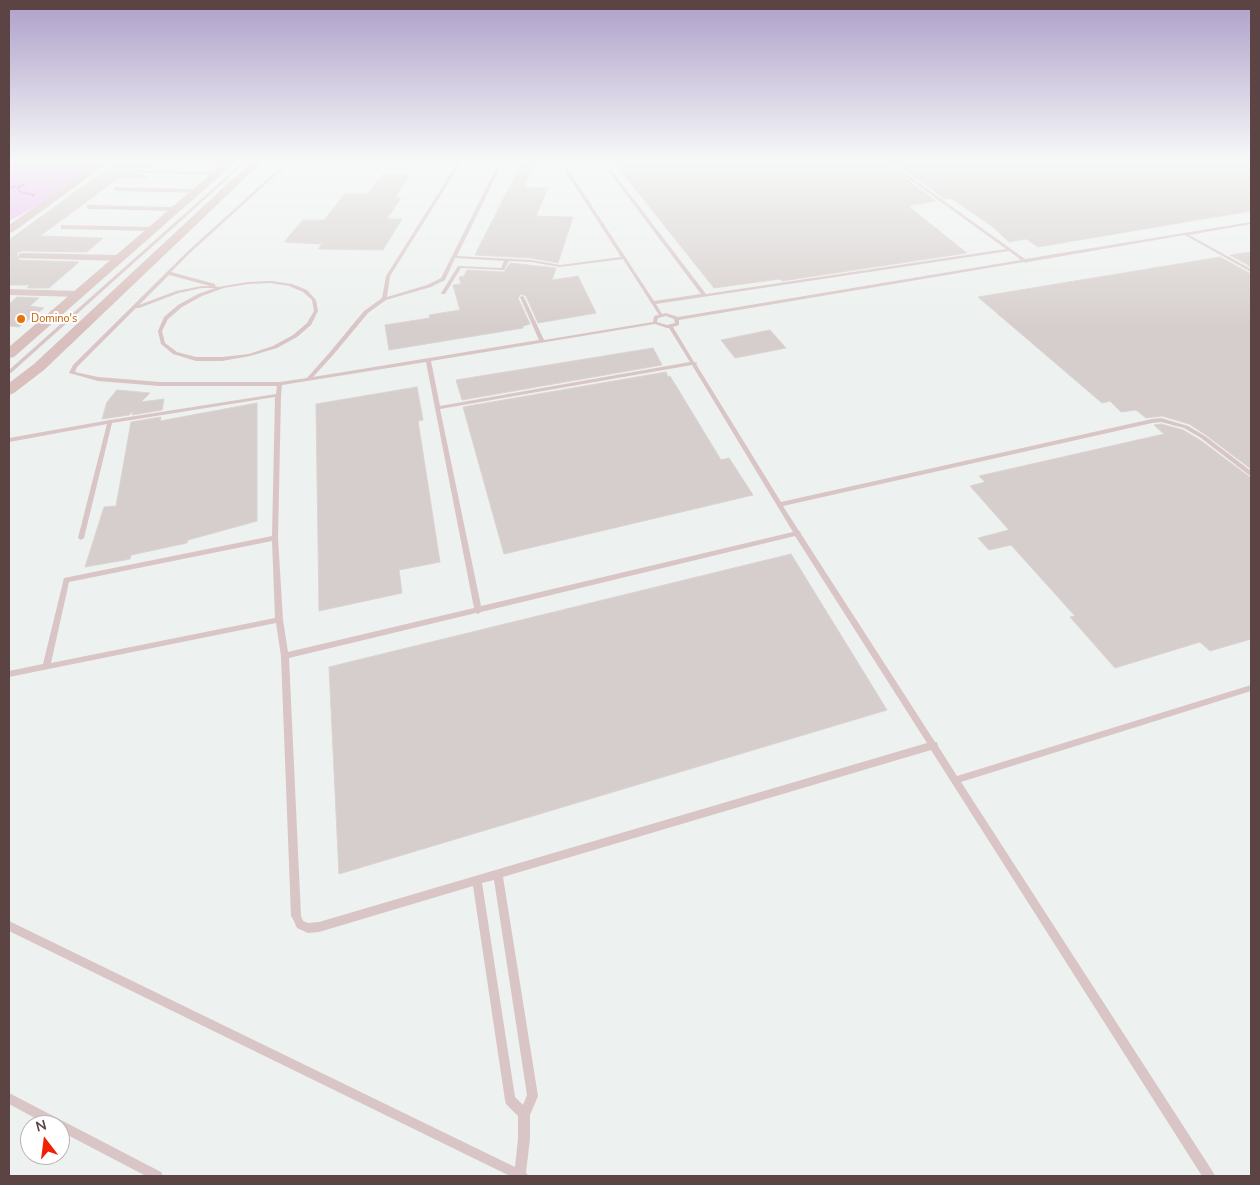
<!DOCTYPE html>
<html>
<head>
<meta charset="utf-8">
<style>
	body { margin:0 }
	#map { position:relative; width:1260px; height:1185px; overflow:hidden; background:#edf1ef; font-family:"Nunito Sans",sans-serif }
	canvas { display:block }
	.frame { position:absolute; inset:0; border:10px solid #5d4444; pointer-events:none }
	.north { position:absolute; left:20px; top:1115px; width:50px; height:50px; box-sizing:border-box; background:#fff; border:1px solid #beb4b4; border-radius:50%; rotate:345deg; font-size:14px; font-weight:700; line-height:20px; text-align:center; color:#5d4444 }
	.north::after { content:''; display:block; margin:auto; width:18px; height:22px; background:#f11f07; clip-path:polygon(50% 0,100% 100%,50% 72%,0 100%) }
</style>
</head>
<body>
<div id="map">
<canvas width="1260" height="1185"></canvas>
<div class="frame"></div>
<div class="north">N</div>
</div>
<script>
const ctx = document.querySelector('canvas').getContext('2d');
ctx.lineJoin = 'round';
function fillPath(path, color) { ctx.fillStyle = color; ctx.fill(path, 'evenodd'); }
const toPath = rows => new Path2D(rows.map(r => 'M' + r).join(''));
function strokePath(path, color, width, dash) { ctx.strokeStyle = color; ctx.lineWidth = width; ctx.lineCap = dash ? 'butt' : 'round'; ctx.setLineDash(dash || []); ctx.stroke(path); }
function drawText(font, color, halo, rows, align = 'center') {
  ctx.font = font + ' "Nunito Sans",sans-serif'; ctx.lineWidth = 4; ctx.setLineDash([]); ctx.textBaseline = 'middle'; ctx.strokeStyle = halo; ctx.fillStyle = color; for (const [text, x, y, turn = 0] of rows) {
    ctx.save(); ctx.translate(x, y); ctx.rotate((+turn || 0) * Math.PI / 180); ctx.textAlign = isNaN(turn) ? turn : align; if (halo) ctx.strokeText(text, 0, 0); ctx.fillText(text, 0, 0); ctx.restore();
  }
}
fillPath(toPath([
	[9,160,100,160,55,196,9,221]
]), '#eeb7f3');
const building = toPath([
	[119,160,148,160,146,162,149,165,160,165,156,168,138,168,134,170,139,175,148,175,145,178,119,178,40,236,103,238,87,252,22,251,17,253,19,260,79,262,49,288,27,288,30,285,9,285,9,240,119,160],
	[523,160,536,160,524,187,548,188,536,216,573,217,558,263,531,258,475,255,523,160],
	[612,160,881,160,936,201,908,206,967,253,782,281,780,279,714,288,612,160],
	[890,160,1242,160,1251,164,1251,211,1038,247,1026,239,1009,242,993,227,951,198,945,199,890,160],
	[383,174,410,175,395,197,401,198,387,219,402,219,383,250,318,249,322,244,284,242,303,220,324,220,345,194,367,194,383,174],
	[1251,252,1251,267,1230,255,1251,252],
	[1220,257,1251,274,1251,469,1206,435,1189,424,1162,416,1146,418,1136,410,1121,412,1110,401,1102,403,978,297,1220,257],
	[510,263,556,268,552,280,578,276,596,313,538,323,526,296,521,294,518,298,530,324,523,326,523,328,389,350,385,325,430,318,429,315,460,310,453,285,461,284,459,277,464,276,467,270,504,272,510,263],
	[17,297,39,298,30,306,44,308,19,327,9,326,9,304,17,297],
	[770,330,786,348,735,358,721,340,770,330],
	[653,348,662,365,462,400,456,380,653,348],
	[666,372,668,377,670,376,721,460,729,458,753,495,504,554,463,407,666,372],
	[417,387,423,420,418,421,440,562,399,570,402,593,319,611,316,404,417,387],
	[117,390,150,393,141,402,164,399,162,410,132,415,133,411,129,415,102,419,107,402,117,390],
	[257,403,257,521,188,540,187,543,131,555,130,559,85,567,104,507,116,506,131,422,161,417,160,421,257,403],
	[1161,424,1183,430,1200,440,1251,478,1251,639,1210,651,1200,642,1115,668,1070,617,1075,616,1011,545,989,550,978,538,1009,530,970,486,985,482,979,476,1164,434,1154,425,1161,424],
	[791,554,887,710,339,874,329,667,791,554]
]);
fillPath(building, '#d6cecc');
strokePath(building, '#dad3d1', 1);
strokePath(toPath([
	[9,188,24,185,18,189,20,192,34,195,32,196]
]), '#d46cd0', 2, [2, 1]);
fillPath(toPath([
	[245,160,249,160,11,373,9,373,9,370,245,160],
	[296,160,300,160,277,174,191,252,171,272,215,284,215,286,218,287,248,282,271,281,292,284,307,290,316,300,318,311,311,325,297,337,277,348,250,356,222,361,196,361,173,354,161,344,158,331,164,317,178,305,198,294,215,288,202,288,179,293,139,308,136,308,77,367,75,372,98,377,160,382,280,382,307,378,330,352,364,311,382,298,386,276,459,160,463,160,390,276,387,297,427,285,441,278,500,160,504,160,457,256,531,260,560,265,621,257,558,160,562,160,654,301,701,294,600,160,604,160,706,294,1006,249,883,160,887,160,1025,259,1251,222,1251,224,1189,235,1251,269,1251,272,1185,235,1028,262,1026,263,1024,262,679,320,679,325,673,327,694,362,698,363,696,364,781,502,1152,419,1161,418,1188,426,1205,436,1251,471,1251,476,1249,475,1201,438,1184,428,1161,422,1152,423,783,506,799,531,800,531,801,534,935,742,937,742,938,746,957,776,1251,685,1251,691,961,782,1213,1172,1215,1176,1202,1176,931,750,503,877,538,1096,530,1115,530,1139,526,1172,528,1176,510,1176,9,931,9,921,515,1167,518,1139,518,1116,506,1104,505,1100,473,886,319,932,308,933,297,928,293,919,291,916,281,656,276,623,9,677,9,671,43,664,64,578,272,536,275,397,112,423,84,538,81,540,78,538,107,424,9,442,9,438,110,420,276,394,277,386,160,386,98,381,69,373,73,365,189,250,275,172,296,160],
	[1009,251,1021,260,678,317,666,313,662,314,656,304,1009,251],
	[455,258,504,261,501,268,458,266,441,293,441,294,445,294,461,268,502,270,504,270,509,261,531,262,560,267,623,259,659,315,654,316,653,322,544,340,524,297,522,296,520,297,539,340,313,377,334,354,368,313,386,300,431,287,445,280,455,258],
	[169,275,210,286,202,286,176,291,139,305,169,275],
	[271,283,289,286,303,292,312,300,314,311,307,323,293,335,273,346,249,354,222,357,196,357,177,352,165,343,162,331,168,319,182,307,202,296,224,288,248,284,271,283],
	[666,316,674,319,675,323,667,325,657,322,658,318,666,316],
	[655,324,667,328,669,328,690,362,440,406,431,361,655,324],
	[426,362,474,608,288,652,283,620,278,538,281,395,282,385,426,362],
	[692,365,793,532,481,606,440,409,692,365],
	[795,536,927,743,319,922,308,923,303,921,301,916,289,658,476,613,478,614,481,612,795,536],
	[272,541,275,618,51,663,69,582,272,541],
	[494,880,527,1095,523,1105,515,1097,482,883,494,880],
	[9,1093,161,1172,163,1176,146,1176,60,1131,60,1125,48,1125,9,1104,9,1093]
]), '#d9c5c5');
fillPath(toPath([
	[151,160,229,161,232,163,229,165,149,163,148,162,151,160],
	[138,170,217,171,221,173,217,175,140,173,136,171,138,170],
	[114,187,197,189,201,191,197,193,117,191,114,191,114,187],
	[87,205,176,207,180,209,176,211,90,209,87,209,87,205],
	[61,225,153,227,157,229,153,231,64,229,61,229,61,225],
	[22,253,120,255,124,258,120,261,19,258,19,254,22,253],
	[9,289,78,291,82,294,78,297,9,295,9,289]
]), '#d9c5c5');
fillPath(toPath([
	[101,160,112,160,13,232,9,233,9,225,101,160],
	[227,160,238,160,14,357,9,358,9,347,227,160],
	[253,160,264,160,44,370,14,393,9,395,9,383,34,364,253,160]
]), '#d9c0be');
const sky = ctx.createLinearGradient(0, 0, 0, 326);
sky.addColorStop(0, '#ad9fca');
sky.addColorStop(0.49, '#f7f9f8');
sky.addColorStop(1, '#f7f9f800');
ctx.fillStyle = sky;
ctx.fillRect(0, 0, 1260, 326);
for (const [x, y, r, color] of [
	[21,319,5,"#e8710a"]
]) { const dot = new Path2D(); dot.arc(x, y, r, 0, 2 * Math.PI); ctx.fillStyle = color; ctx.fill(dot); strokePath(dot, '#fff', 2); }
drawText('11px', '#c56008', '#fff', [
	["Domino's",31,319]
], 'left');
</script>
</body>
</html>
